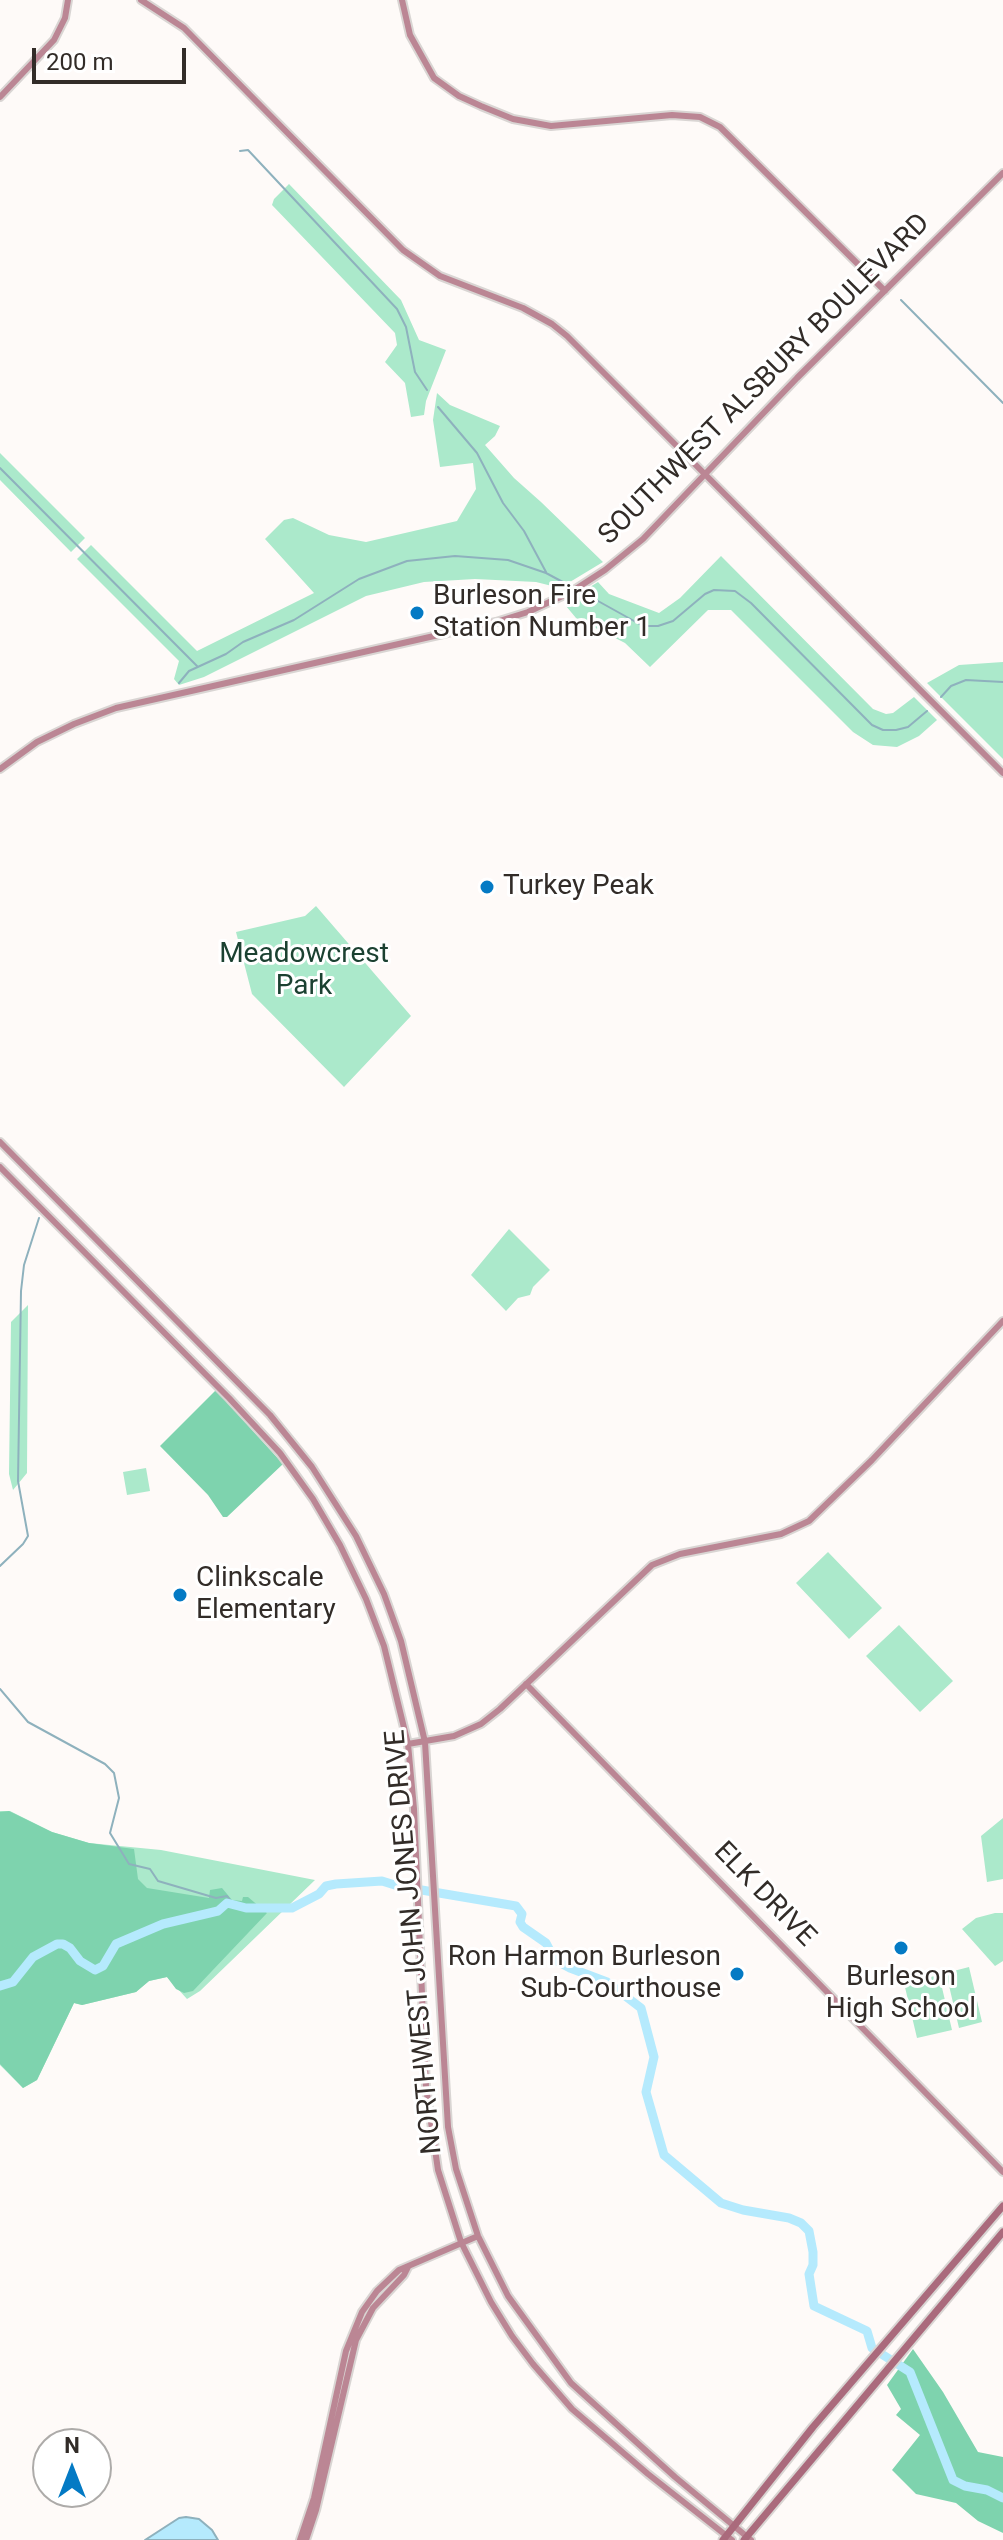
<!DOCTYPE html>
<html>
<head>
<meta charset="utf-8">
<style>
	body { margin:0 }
	#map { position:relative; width:1003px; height:2540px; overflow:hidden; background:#fefaf8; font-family:Roboto,sans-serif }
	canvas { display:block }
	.north { position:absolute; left:32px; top:2428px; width:80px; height:80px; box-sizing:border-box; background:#fff; border:2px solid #adaba9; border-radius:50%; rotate:0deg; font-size:22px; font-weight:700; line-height:32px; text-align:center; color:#322c28 }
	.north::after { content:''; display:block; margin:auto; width:28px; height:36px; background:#047ac4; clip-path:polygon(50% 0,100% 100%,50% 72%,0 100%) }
	.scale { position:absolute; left:32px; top:48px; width:154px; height:36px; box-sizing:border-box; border:4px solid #322c28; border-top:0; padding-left:10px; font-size:24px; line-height:28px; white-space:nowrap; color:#322c28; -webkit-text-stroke:6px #fff; paint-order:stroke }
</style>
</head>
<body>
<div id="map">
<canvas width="1003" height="2540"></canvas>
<div class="north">N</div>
<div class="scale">200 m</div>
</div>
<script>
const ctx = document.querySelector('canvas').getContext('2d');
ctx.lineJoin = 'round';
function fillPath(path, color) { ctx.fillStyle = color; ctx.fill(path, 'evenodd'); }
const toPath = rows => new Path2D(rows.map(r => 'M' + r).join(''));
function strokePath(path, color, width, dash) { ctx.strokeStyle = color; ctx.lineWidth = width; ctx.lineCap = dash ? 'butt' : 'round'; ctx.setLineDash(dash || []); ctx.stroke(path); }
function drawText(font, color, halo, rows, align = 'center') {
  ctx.font = font + ' Roboto,sans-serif'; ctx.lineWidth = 6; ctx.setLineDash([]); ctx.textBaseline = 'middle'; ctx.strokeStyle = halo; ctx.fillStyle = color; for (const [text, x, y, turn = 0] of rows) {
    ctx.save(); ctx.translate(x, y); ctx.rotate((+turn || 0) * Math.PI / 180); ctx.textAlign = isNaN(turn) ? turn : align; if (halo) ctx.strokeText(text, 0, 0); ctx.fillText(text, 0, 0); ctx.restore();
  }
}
fillPath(toPath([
	[289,184,401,300,419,340,446,350,426,401,424,415,411,417,405,383,385,362,397,345,395,333,272,205,274,199],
	[437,393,450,405,500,426,495,436,485,445,514,478,541,502,603,562,560,588,536,582,475,579,424,582,366,596,204,677,179,685,174,679,179,661,77,559,91,545,197,651,314,593,265,539,284,520,293,518,329,535,366,542,457,521,476,489,473,463,440,467,433,420],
	[0,453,85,538,71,552,0,480],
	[721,556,873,709,886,714,893,713,914,697,937,720,919,736,897,747,873,745,853,732,731,610,708,610,650,667,625,643,576,618,566,606,567,601,598,582,609,594,659,613,680,598],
	[1003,662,1003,759,927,683,959,665],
	[316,906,411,1016,344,1087,252,994,236,932,305,916],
	[509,1229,550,1270,533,1287,530,1295,518,1298,506,1311,471,1275],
	[28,1305,27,1473,13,1490,9,1474,11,1322],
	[146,1468,150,1491,127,1495,123,1472],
	[828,1552,882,1608,849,1639,796,1583],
	[899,1625,953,1681,920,1712,866,1656],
	[0,1811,10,1811,52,1832,89,1843,161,1850,315,1880,200,1991,187,1999,167,1977,149,1981,136,1992,82,2005,74,2003,37,2080,23,2088,0,2065],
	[1003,1818,1003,1879,987,1882,981,1836],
	[995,1913,1003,1913,1003,1961,995,1966,962,1929,976,1918],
	[969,1967,982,2022,959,2028,946,1973],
	[939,1975,952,2030,917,2038,904,1983]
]), '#abe9cb');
fillPath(toPath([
	[216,1390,283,1464,227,1517,223,1517,208,1495,160,1446],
	[9,1811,52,1832,89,1843,134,1849,138,1879,147,1888,209,1898,210,1890,222,1888,232,1900,242,1901,243,1897,248,1897,267,1913,193,1991,184,1993,176,1989,167,1977,149,1981,136,1992,82,2005,74,2003,37,2080,23,2088,0,2064,0,1812],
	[913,2349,943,2392,978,2452,1003,2457,1003,2533,978,2521,956,2503,916,2494,892,2470,920,2435,896,2415,901,2409,887,2385]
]), '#7ed3ae');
const water = toPath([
	[186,2517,199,2519,212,2530,218,2540,145,2540,179,2518,186,2517]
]);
fillPath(water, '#b5eafd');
strokePath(water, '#8eb1bd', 2);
strokePath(toPath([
	[240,151,248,150,397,309,406,327,415,372,427,390],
	[901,300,1003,403],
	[438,407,477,453,503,503,524,531,546,572],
	[0,468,197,666],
	[580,591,643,626,658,626,673,621,705,594,714,590,735,591,751,603,872,725,883,730,896,730,908,727,927,711],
	[179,683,189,671,226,654,243,642,294,620,359,579,407,561,455,556,508,560,546,573,574,588],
	[941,697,951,686,966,680,1003,682],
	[0,1566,23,1544,28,1536,18,1481,21,1291,24,1265,39,1218],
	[0,1689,28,1722,105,1764,114,1773,119,1798,110,1833,129,1864,150,1869,158,1881,216,1898,227,1896,232,1903]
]), '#8eb1bd', 2);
strokePath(toPath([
	[0,1986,13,1982,33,1957,57,1944,63,1944,70,1948,80,1961,95,1970,103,1966,116,1944,163,1924,218,1911,227,1903,246,1908,292,1908,319,1894,326,1886,336,1884,382,1881,398,1886,516,1906,522,1914,520,1922,523,1927,546,1943,555,1960,570,1968,607,1982,641,2008,654,2057,646,2092,664,2155,721,2203,743,2210,789,2218,801,2223,809,2231,813,2252,813,2265,809,2274,814,2306,867,2331,872,2348,910,2372,953,2480,965,2486,987,2490,1003,2498]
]), '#b5eafd', 9);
const secondary = toPath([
	[141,0,184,28,403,250,440,276,523,308,552,324,567,336,1003,773],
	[402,0,410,35,434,78,459,96,481,106,513,119,551,126,672,115,700,117,720,127,885,291],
	[0,97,54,40,65,18,68,0],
	[0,769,37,742,74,724,116,708,496,622,528,612,571,592,605,570,643,539,797,378,1003,173],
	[0,1142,270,1415,312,1467,356,1536,384,1594,401,1641,425,1742,448,2127,456,2169,478,2236,508,2296,571,2383,675,2477,751,2540],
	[0,1167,229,1398,280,1453,313,1499,340,1545,366,1599,384,1646,408,1744,414,1809,426,2087,438,2170,461,2242,491,2302,512,2336,533,2364,572,2409,648,2474,732,2540],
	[526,1684,1003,2172],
	[408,1744,454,1736,481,1724,500,1709,652,1565,680,1554,781,1534,809,1521,872,1460,1003,1321],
	[300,2540,314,2498,346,2351,362,2312,377,2291,399,2270,478,2236],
	[306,2540,316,2510,356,2340,373,2308,404,2275,408,2267]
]);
const primary = toPath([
	[723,2540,813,2427,1003,2206],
	[744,2540,1003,2232]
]);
strokePath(secondary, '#d9d5d3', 10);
strokePath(primary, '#d9d5d3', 11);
strokePath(secondary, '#bb8694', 6);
strokePath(primary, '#aa6a7c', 7);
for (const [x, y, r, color] of [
	[417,613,8,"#047ac4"],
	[487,887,8,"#047ac4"],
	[180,1595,8,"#047ac4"],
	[901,1948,8,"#047ac4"],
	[737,1974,8,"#047ac4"]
]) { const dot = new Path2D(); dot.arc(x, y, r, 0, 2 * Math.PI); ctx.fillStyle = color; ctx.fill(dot); strokePath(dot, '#fff', 3); }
drawText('28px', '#322c28', '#fff', [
	["SOUTHWEST ALSBURY BOULEVARD",765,380,-45],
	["ELK DRIVE",764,1895,46],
	["NORTHWEST JOHN JONES DRIVE",415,1942,-95]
]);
drawText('28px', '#322c28', '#fff', [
	["Burleson Fire",433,597],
	["Station Number 1",433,629],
	["Turkey Peak",503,887],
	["Clinkscale",196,1579],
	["Elementary",196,1611],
	["Ron Harmon Burleson",721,1958,"right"],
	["Sub-Courthouse",721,1990,"right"],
	["Burleson",901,1978,"center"],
	["High School",901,2010,"center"]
], 'left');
drawText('28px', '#1b4131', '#fff', [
	["Meadowcrest",304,955],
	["Park",304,987]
]);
</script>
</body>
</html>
